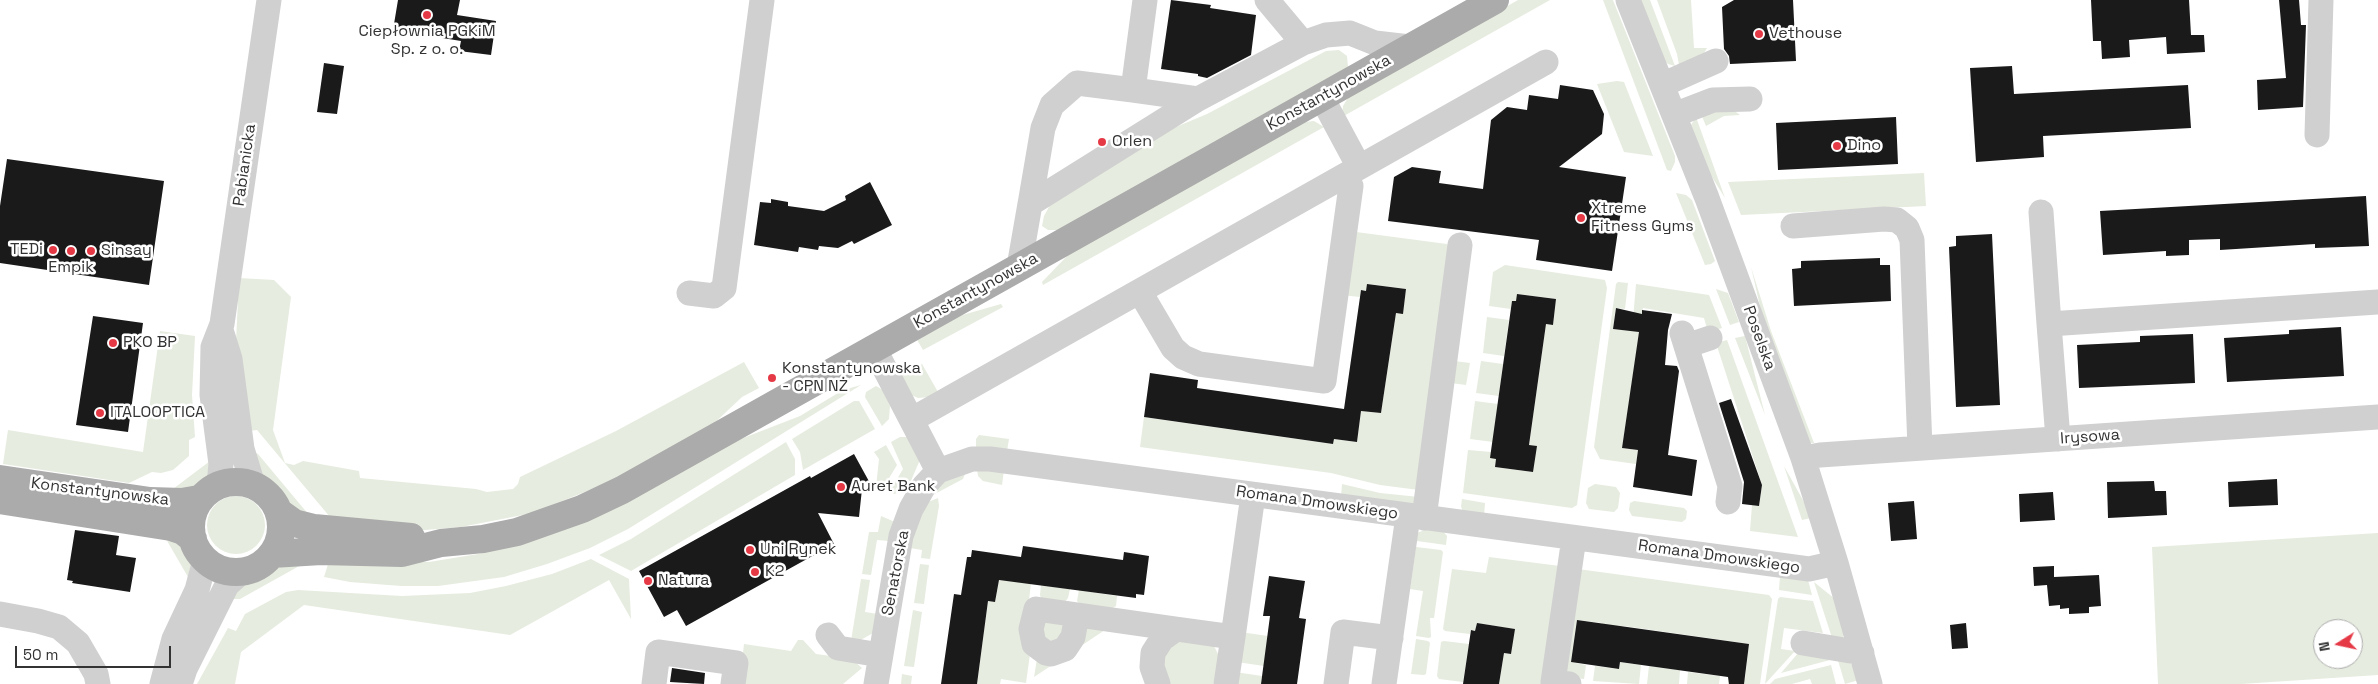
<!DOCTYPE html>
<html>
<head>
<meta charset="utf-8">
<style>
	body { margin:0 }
	#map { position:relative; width:2378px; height:684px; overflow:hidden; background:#fff; font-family:"Space Grotesk",sans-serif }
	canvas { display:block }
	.north { position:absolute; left:2313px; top:619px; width:50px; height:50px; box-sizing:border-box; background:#fff; border:1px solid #adadad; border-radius:50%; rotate:260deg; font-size:14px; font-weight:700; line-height:20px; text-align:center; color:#333 }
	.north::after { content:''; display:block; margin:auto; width:18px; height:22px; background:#e63946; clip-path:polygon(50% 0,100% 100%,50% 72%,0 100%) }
	.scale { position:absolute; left:15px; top:646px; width:156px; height:22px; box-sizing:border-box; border:2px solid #333; border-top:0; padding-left:6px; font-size:15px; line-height:18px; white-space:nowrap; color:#333; -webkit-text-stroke:4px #fff; paint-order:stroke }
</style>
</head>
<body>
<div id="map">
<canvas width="2378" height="684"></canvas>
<div class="north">N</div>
<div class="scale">50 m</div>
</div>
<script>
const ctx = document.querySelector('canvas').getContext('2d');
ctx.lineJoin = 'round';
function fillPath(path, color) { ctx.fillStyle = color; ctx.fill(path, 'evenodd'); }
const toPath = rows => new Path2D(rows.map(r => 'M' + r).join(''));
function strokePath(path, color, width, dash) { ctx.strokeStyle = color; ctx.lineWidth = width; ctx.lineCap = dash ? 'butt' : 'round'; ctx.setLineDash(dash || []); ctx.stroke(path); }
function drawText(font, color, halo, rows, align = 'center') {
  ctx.font = font + ' "Space Grotesk",sans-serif'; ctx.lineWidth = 5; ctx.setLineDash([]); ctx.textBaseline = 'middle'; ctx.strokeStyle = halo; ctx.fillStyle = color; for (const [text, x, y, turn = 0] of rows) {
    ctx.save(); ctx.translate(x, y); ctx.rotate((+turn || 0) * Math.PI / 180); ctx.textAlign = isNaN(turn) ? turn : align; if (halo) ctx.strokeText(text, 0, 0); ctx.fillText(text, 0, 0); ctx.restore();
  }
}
fillPath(toPath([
	[1518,0,1550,0,1342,117,1343,106,1349,96],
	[1603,0,1613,0,1675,156,1675,162,1671,171,1667,170],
	[1638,0,1650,0,1675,66,1668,64,1663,60],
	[1657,0,1691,0,1694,48,1707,48,1704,53,1679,65,1677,54],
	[1339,50,1347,56,1348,67,1058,230,1048,230,1042,226,1044,216,1050,205,1164,132,1207,114,1326,51],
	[1617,81,1624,82,1653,156,1624,152,1597,84],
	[1732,109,1740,115,1724,116,1706,126,1701,114],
	[1696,117,1725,198,1700,158,1692,134,1691,125],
	[1314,121,1324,127,1043,285,1042,282,1068,255,1295,123],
	[1924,173,1926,206,1741,215,1728,182],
	[1676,193,1686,195,1692,200,1715,261,1711,264,1705,265],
	[1356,232,1447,244,1452,251,1419,490,1380,485,1331,473,1140,447,1144,417,1333,444,1334,439,1357,442,1361,411,1381,413,1396,313,1403,313,1406,289,1368,284,1366,291,1361,290,1360,297,1341,295],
	[1505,265,1605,280,1607,288,1577,505,1572,508,1463,493,1468,450,1491,452,1496,459,1495,467,1533,472,1529,445,1546,324,1553,325,1556,299,1518,294,1516,301,1512,301,1511,309,1489,306,1493,272],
	[1751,267,1771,331,1814,443,1809,443,1763,319],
	[239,278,274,280,291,297,273,430,285,463,294,465,303,461,359,471,360,478,476,489,487,492,513,489,518,484,520,477,616,431,744,362,759,388,742,397,708,429,614,480,533,513,461,527,425,530,365,528,330,517,257,430,249,431,236,342],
	[1618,282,1628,283,1625,309,1616,308,1613,329,1632,331,1636,284,1709,295,1722,328,1708,332,1704,318,1643,308,1622,448,1638,450,1636,464,1600,459,1594,447,1616,284],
	[1716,289,1728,293,1739,322,1730,325],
	[1001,304,1003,307,923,350,916,338,959,316],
	[1487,317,1509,320,1504,356,1483,353],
	[160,331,195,336,192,395,195,437,189,440,189,456,173,470,161,473,152,472,129,483,3,464,8,430,143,452],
	[1745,336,1765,415,1735,338],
	[1727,340,1798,537,1750,531,1752,505,1759,506,1762,485,1716,343],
	[1454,361,1470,363,1466,385,1451,383],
	[1481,361,1503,364,1499,396,1476,393],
	[922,364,938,392,930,397,918,398,909,394,902,378,903,374],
	[861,385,628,529,590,548,547,564,504,577,438,586,401,586,350,582,324,577,329,561,429,562,478,554,513,545,733,442,800,416,843,390],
	[876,386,883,390,890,406,889,419,882,426,865,397,866,392],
	[854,401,859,401,875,429,803,470,800,452,792,439],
	[1475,401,1498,404,1493,442,1470,439],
	[979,435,1009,439,1007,451,976,448,976,439],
	[900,437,907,437,919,456,919,462,907,490,894,494,890,491,903,469,891,442],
	[786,442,795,459,795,475,631,571,599,555,631,539],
	[886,445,897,465,883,488,878,490,876,487,879,459,874,452],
	[254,452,258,454,309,515,295,511,282,494,262,476],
	[214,458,210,474,195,489,173,489],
	[1784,466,1804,502,1811,518,1802,520],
	[977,469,1004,470,1002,485,983,481,978,476],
	[965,474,963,479,929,497,949,476],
	[1342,484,1380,493,1419,497,1412,507,1341,497],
	[1595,484,1616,487,1620,493,1618,508,1614,512,1589,509,1586,503,1588,488],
	'207 525a29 29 0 1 1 58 0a29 29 0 1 1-58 0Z',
	[938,498,939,506,930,559,921,558,922,550,910,548,923,504],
	[1462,499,1485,503,1484,516,1463,513,1461,506],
	[1634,501,1684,508,1687,511,1686,519,1682,522,1632,516,1629,510,1630,503],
	[881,516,895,522,889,541,877,540,871,575,862,574,869,532,878,532],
	[1427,529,1443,531,1447,536,1446,545,1417,541,1417,533],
	[2378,533,2378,675,2241,684,2158,684,2152,547],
	[2323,629,2353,629,2353,659,2323,659],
	[173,535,189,550,192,560,188,577,166,539],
	[1416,547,1441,550,1443,552,1434,618,1430,618,1431,637,1429,638,1416,636,1423,591,1410,589],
	[1489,557,1560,566,1545,684,1499,684,1504,653,1511,654,1514,629,1477,623,1475,631,1471,630,1470,634,1445,631,1443,629,1452,569,1486,573],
	[591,559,629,579,631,619,609,580,510,635,304,605,241,652,235,684,197,684,228,628,236,631,245,614,286,592,298,590,402,596,470,593,506,586,552,574],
	[920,564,929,565,924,604,914,603],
	[301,565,240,599,227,599,244,581,267,573,273,568],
	[1578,569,1769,595,1772,599,1760,684,1728,684,1729,677,1745,679,1749,644,1624,626,1601,630,1602,623,1577,620,1571,662,1586,665,1584,679,1574,678,1566,672],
	[1780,576,1808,580,1812,595,1779,590],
	[861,579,870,580,865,612,878,614,873,633,857,642,851,641],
	[999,580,1031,583,1025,634,1030,654,1026,683,1001,679,1000,684,977,684,988,601,995,602],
	[1814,582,1835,599,1845,633,1842,639,1833,641],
	[1041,585,1070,589,1068,598,1064,603,1042,601,1040,595],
	[1079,590,1117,596,1116,606,1108,611,1083,608,1077,601],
	[1780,597,1813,601,1823,633,1784,628,1781,649,1795,651,1765,684,1778,599],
	[913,610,922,612,914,667,904,666],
	[1058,617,1066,630,1050,646,1036,625],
	[1114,624,1034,677,1037,659,1078,626],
	[1240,632,1268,636,1264,666,1237,662],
	[1171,637,1211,640,1221,660,1216,680,1213,684,1164,684,1158,654],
	[1416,639,1428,641,1430,643,1426,674,1424,675,1411,674],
	[798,640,803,640,816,654,846,658,853,660,862,668,843,684,742,684,740,679,744,644,791,651],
	[1444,641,1469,644,1463,682,1439,679,1437,676,1441,642],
	[1799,652,1830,660,1781,673],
	[1837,657,1845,659,1852,665,1859,680,1845,684],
	[1620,662,1641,665,1639,684,1593,681,1595,666,1619,669],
	[1831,665,1836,684,1812,684,1810,679,1792,684,1770,684,1775,679],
	[1649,666,1680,670,1679,684,1647,684],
	[1235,672,1262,676,1261,684,1231,684],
	[1688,672,1720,676,1719,684,1687,684],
	[902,674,912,676,911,684,901,684]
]), '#e6ecdf');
fillPath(toPath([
	[398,0,460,0,457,15,496,21,491,55,459,51,461,41,393,30],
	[1171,0,1211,5,1210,8,1256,15,1251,55,1207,78,1198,76,1198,74,1161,69],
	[1734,0,1793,0,1796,61,1730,64,1729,56,1724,49,1722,7],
	[2091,0,2189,0,2191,35,2204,35,2205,52,2167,54,2166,37,2129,40,2130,57,2102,59,2101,41,2093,41],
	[2279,0,2299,0,2301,25,2306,25,2303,107,2258,110,2257,80,2286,78],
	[324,63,344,66,337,114,317,112],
	[2012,66,2014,94,2188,85,2191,128,2043,136,2044,157,1976,162,1970,68],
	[1560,85,1593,90,1604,114,1602,134,1559,167,1626,177,1612,271,1536,260,1539,240,1388,221,1394,177,1412,167,1441,171,1439,183,1483,189,1491,120,1507,107,1527,110,1529,95,1558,99],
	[1896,117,1898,164,1778,170,1776,123],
	[7,159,164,181,149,285,0,263,0,206],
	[870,182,892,225,854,244,852,241,838,248,819,246,818,250,799,247,798,252,754,245,760,202,771,203,771,199,788,202,788,206,824,211,846,200,845,196],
	[2366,196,2369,246,2315,248,2315,244,2220,250,2220,239,2189,240,2189,255,2166,256,2166,251,2103,255,2100,211],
	[1992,234,2000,405,1956,407,1949,247,1956,246,1956,236],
	[1880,258,1880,265,1890,265,1891,301,1794,306,1792,269,1801,268,1801,261],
	[1367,284,1406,289,1403,314,1396,313,1381,413,1361,411,1357,442,1334,439,1333,444,1144,417,1150,373,1198,380,1197,388,1344,409,1361,290,1366,291],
	[1517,294,1556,299,1553,325,1546,324,1529,445,1537,446,1533,472,1495,467,1496,459,1490,458,1512,301,1516,301],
	[1616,308,1642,314,1642,310,1672,314,1668,330,1665,365,1677,366,1679,371,1668,455,1697,460,1692,496,1633,487,1638,450,1622,448,1639,332,1613,329],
	[93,316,143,323,128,432,76,425],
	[2341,327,2344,376,2227,382,2224,338,2289,334,2289,330],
	[2193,334,2195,383,2079,388,2077,345,2140,342,2140,336],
	[1731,399,1762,485,1759,506,1742,504,1744,482,1719,403],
	[854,454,871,485,862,489,859,517,818,513,834,544,686,626,677,610,664,617,639,571,810,476,811,478],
	[2277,479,2278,505,2229,507,2228,482],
	[2154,481,2155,491,2166,491,2167,515,2108,518,2107,482],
	[2053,492,2055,520,2020,522,2019,494],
	[1914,501,1917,539,1891,541,1888,503],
	[75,530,119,536,116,555,136,558,130,592,72,583,73,581,67,580],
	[1023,546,1123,560,1124,552,1149,556,1144,595,1136,594,1136,598,999,580,995,602,988,601,977,684,941,684,954,594,961,595,967,557,971,557,972,550,1021,557],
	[2054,566,2054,577,2099,575,2101,606,2089,607,2089,613,2069,614,2069,608,2060,609,2060,605,2049,606,2047,585,2034,586,2033,567],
	[1269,576,1305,581,1299,618,1306,619,1297,684,1261,684,1270,616,1263,616],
	[1577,620,1749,644,1744,684,1729,684,1728,677,1620,662,1619,669,1571,662],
	[1477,623,1515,629,1511,654,1504,653,1499,684,1463,684,1471,630,1475,631],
	[1966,623,1968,648,1952,649,1950,625],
	[672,668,705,673,704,684,670,682]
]), '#1a1a1a');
strokePath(toPath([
	[1267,0,1303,43],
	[1628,0,1707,198,1803,458,1836,563,1870,684],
	[1662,85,1716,61],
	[1133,90,1198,99],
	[1322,98,1359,167],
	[1674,115,1713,100,1750,99],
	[2317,135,2321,0],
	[1030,204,1043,128,1052,105,1077,83,1133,90,1145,0],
	[2041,212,2049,324],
	[1793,226,1884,219,1897,220,1907,228,1912,240,1920,448],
	[1019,267,1030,204,1198,99,1303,43,1326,35,1350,33,1375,43,1410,47],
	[1140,292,1173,348,1183,357,1199,364,1324,381,1351,186,1345,176],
	[689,293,714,296,724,288,762,0],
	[221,330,230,359,242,449,253,485],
	[1682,333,1730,486,1728,502],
	[1686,346,1710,338],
	[874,348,938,471],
	[913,419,1546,62],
	[2058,439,2049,324,2378,302],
	[1803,458,1820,455,2378,417],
	[219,485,221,464,212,395,213,347,222,324,269,0],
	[1424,518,1460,245],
	[0,614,38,621,59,627,78,643,96,674,98,684],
	[1077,615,1073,637,1065,649,1051,654,1046,653,1034,644,1031,629,1036,609,1176,629,1233,637,1253,495],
	[828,635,838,648,880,655],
	[1803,643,1862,653],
	[162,684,174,639,197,590,205,560],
	[180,684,185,669,227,585,244,570],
	[654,684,658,652,736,663,733,684],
	[876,684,901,536,911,509,924,486,938,471,972,459,990,459,1809,569,1836,563],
	[1158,684,1152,667,1153,653,1162,639,1176,629],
	[1226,684,1233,637],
	[1336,684,1343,632,1391,638],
	[1384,684,1408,516],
	[1569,684,1553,682,1574,538]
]), '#d0d0d0', 25);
strokePath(toPath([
	[0,479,150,501,182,502,199,499],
	'191 527a45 45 0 1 1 90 0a45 45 0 1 1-90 0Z',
	[0,500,171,527,183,531,193,539],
	[280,513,294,523,314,528,411,537],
	[272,554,321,551,402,553,441,543,483,539,517,532,582,509,622,490,1495,0]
]), '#ababab', 28);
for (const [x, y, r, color] of [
	[427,15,5,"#e63946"],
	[1759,34,5,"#e63946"],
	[1102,142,5,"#e63946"],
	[1837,146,5,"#e63946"],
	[1581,218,5,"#e63946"],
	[53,250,5,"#e63946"],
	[71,251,5,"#e63946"],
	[91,251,5,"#e63946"],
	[113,343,5,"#e63946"],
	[772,378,5,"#e63946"],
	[100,413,5,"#e63946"],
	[841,487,5,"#e63946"],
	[750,550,5,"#e63946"],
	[755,572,5,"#e63946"],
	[648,581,5,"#e63946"]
]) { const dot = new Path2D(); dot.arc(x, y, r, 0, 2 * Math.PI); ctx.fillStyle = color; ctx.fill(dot); strokePath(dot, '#fff', 2); }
drawText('16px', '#333', '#fff', [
	["Ciepłownia PGKiM",427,32,"center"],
	["Sp. z o. o.",427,50,"center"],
	["Vethouse",1769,34],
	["Orlen",1112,142],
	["Dino",1847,146],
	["Xtreme",1591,209],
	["Fitness Gyms",1591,227],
	["TEDi",43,250,"right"],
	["Sinsay",101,251],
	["Empik",71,268,"center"],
	["PKO BP",123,343],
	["Konstantynowska",782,369],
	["- CPN NŻ",782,387],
	["ITALOOPTICA",110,413],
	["Auret Bank",851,487],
	["Uni Rynek",760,550],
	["K2",765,572],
	["Natura",658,581]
], 'left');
drawText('16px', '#333', '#fff', [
	["Konstantynowska",1329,93,-29],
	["Pabianicka",245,165,-82],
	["Konstantynowska",976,291,-29],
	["Poselska",1759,338,70],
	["Irysowa",2090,437,-4],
	["Konstantynowska",100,492,7],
	["Romana Dmowskiego",1317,503,8],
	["Romana Dmowskiego",1719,557,8],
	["Senatorska",896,573,-79]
]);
</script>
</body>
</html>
